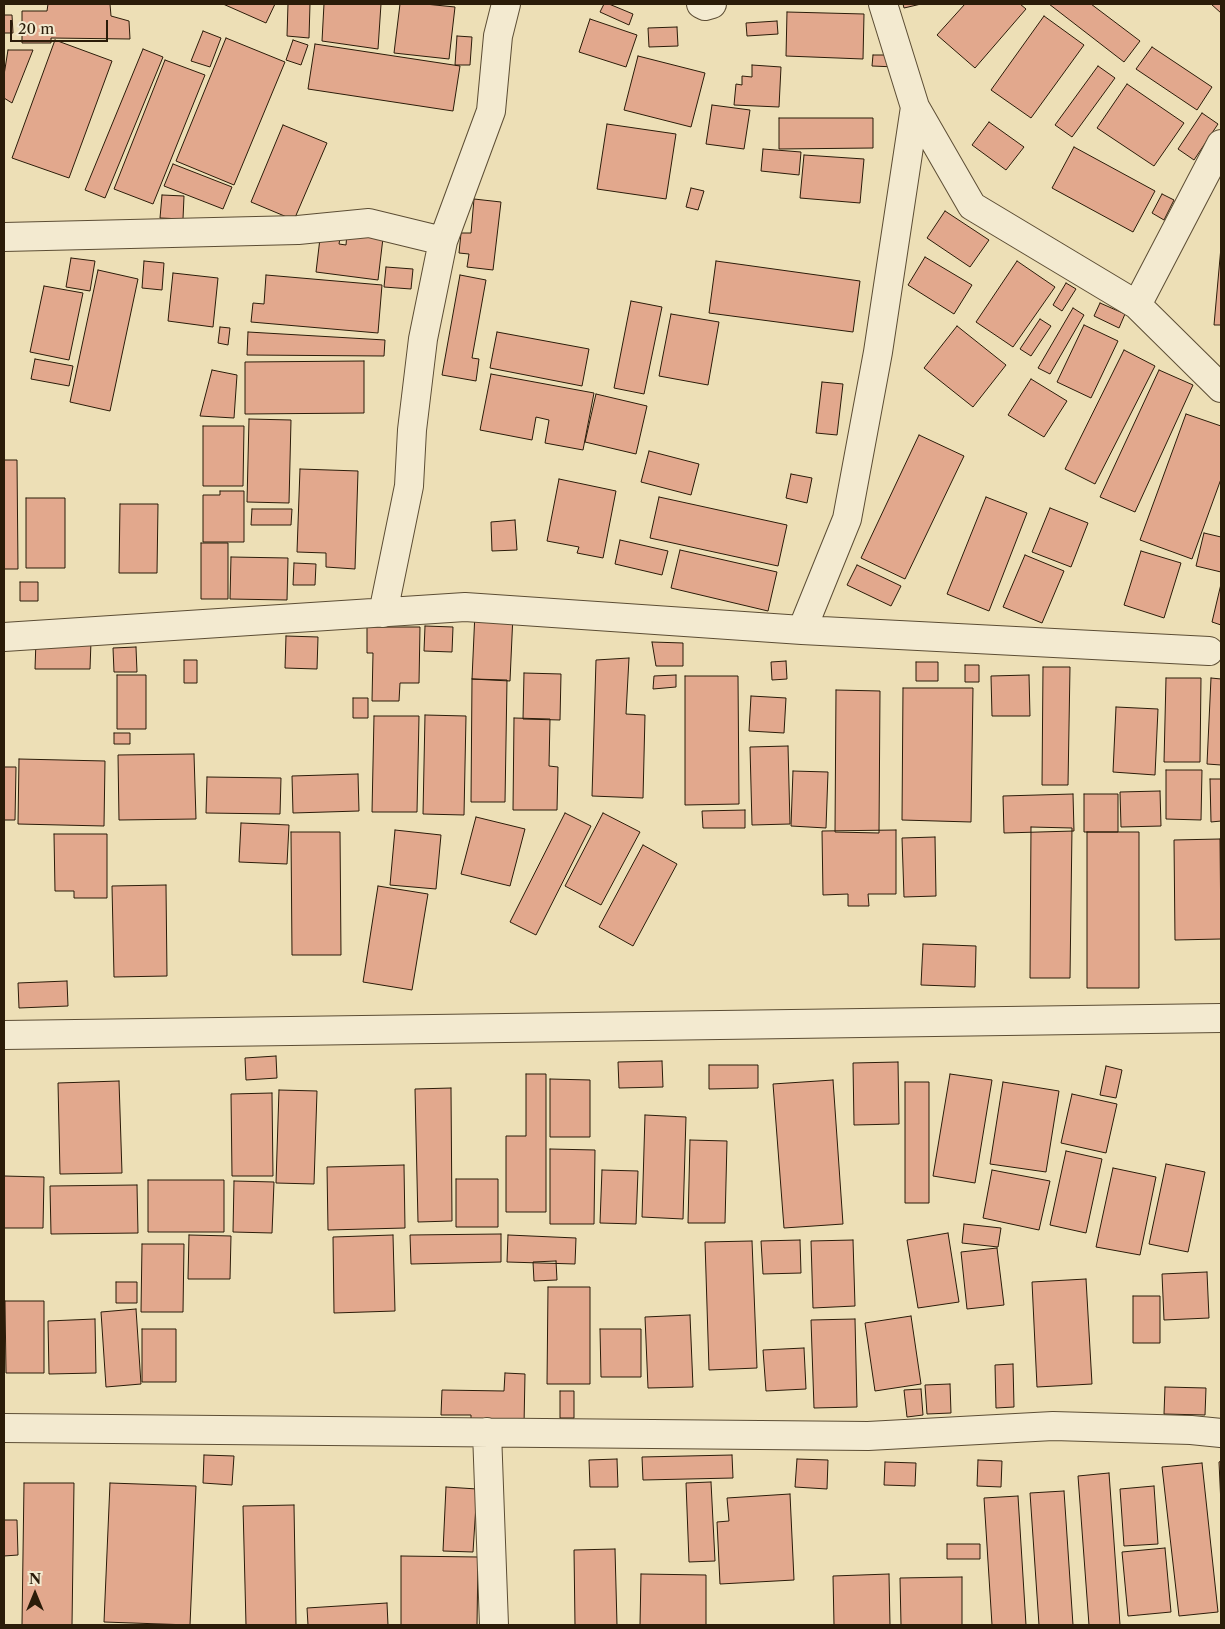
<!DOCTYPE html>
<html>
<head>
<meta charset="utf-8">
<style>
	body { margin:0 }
	#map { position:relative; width:1225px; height:1629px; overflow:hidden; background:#eddfb6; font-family:"Libre Caslon Text",serif }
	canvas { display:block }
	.frame { position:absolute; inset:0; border:5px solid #2b1c09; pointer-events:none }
	.north { position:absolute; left:10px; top:1569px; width:50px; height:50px; -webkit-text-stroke:4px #f3ead0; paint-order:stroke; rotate:0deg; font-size:14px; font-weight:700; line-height:20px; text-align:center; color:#2b1c09 }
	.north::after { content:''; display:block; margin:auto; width:18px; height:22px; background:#2b1c09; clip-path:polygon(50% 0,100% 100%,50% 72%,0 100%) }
	.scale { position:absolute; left:10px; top:20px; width:98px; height:22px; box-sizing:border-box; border:2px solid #2b1c09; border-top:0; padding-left:6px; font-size:15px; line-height:18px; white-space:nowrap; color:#2b1c09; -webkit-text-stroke:4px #f3ead0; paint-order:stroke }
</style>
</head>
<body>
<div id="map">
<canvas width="1225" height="1629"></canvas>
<div class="frame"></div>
<div class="north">N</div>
<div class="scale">20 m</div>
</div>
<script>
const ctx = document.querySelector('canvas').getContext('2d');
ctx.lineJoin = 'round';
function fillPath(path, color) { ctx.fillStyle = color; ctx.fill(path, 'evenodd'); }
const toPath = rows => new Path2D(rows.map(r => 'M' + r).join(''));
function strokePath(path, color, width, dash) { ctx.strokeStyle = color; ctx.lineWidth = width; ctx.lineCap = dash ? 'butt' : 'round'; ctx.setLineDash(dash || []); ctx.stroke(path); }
const building = toPath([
	[48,4,110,4,111,16,129,21,130,39,51,38,51,43,22,43,22,11,47,11,48,4],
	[223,4,275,4,266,23,223,4],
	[288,4,310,4,309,38,287,36,288,4],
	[324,4,381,4,378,49,322,41,324,4],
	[400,4,425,4,455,7,449,59,394,53,400,4],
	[604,4,609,4,633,14,629,25,600,12,604,4],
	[903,4,921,4,904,8,903,4],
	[965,4,1020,4,1026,9,975,68,937,35,965,4],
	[1049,4,1091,4,1140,41,1124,62,1049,4],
	[1211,4,1221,4,1221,13,1211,4],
	[787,12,864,14,863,59,786,56,787,12],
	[4,15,12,15,13,33,4,33,4,15],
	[1044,16,1084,45,1031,118,991,90,1044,16],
	[590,19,637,35,626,67,579,52,590,19],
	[777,21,778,34,747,36,746,23,777,21],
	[677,27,678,46,649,47,648,28,677,27],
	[203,31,221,38,210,67,191,61,203,31],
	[457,36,472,37,470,65,455,65,457,36],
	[226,38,285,62,234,185,176,161,226,38],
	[55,40,112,61,69,178,12,158,55,40],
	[293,40,308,45,301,65,286,60,293,40],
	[315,44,460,66,453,111,308,89,315,44],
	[1152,47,1212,87,1197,110,1136,69,1152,47],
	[143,49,163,57,105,198,85,190,143,49],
	[8,50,33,50,12,103,4,98,4,75,8,50],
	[873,55,896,55,896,67,872,66,873,55],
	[638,56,705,73,691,127,624,110,638,56],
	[165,60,205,75,153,204,114,189,165,60],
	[752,65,781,67,779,107,734,105,736,84,742,85,742,76,752,77,752,65],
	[1098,66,1115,78,1072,137,1055,125,1098,66],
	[1127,84,1184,123,1154,166,1097,128,1127,84],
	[712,105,750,110,744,149,706,144,712,105],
	[1202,113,1218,124,1194,160,1178,149,1202,113],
	[779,118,873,118,873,148,779,149,779,118],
	[989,122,1024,147,1006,170,972,145,989,122],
	[607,124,676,134,666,199,597,189,607,124],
	[283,125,327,143,294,220,251,202,283,125],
	[1074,147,1155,191,1133,232,1052,188,1074,147],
	[763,149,801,152,799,175,761,171,763,149],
	[804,155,864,159,860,203,800,198,804,155],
	[173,164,232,187,223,209,164,186,173,164],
	[691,188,704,191,698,210,686,207,691,188],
	[1162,194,1174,200,1164,220,1152,213,1162,194],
	[162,195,184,196,183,219,160,218,162,195],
	[474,199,501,202,493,270,467,267,469,254,459,253,461,233,471,233,474,199],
	[945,211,989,240,970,267,927,238,945,211],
	[321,230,341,232,339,244,346,245,347,233,383,238,378,280,316,272,321,230],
	[1221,247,1221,325,1214,325,1221,247],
	[925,257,972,285,954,314,908,285,925,257],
	[71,258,95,261,90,291,66,287,71,258],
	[144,261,164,263,162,290,142,288,144,261],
	[716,261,860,281,853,332,709,313,716,261],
	[1017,261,1055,287,1013,347,976,322,1017,261],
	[386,267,413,269,411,289,384,287,386,267],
	[98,270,138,279,110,411,70,402,98,270],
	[173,273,218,278,213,327,168,321,173,273],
	[266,275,382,285,378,333,251,322,253,303,264,304,266,275],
	[460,275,486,280,472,358,479,359,476,381,442,375,460,275],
	[1066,283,1076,289,1062,311,1053,305,1066,283],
	[44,286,83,293,69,360,30,352,44,286],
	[631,301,662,307,644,394,614,388,631,301],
	[1100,303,1125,314,1119,328,1094,316,1100,303],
	[1073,308,1084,315,1050,374,1038,368,1073,308],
	[671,314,719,322,708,385,659,376,671,314],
	[1040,319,1051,326,1031,356,1020,349,1040,319],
	[1084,325,1118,341,1091,398,1057,382,1084,325],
	[957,326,1006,365,973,407,924,368,957,326],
	[220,327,230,328,228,345,218,343,220,327],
	[248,332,385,340,384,356,247,355,248,332],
	[497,332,589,349,582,386,490,368,497,332],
	[1124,350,1155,366,1095,484,1065,469,1124,350],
	[35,359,73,366,69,386,31,379,35,359],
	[364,361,364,413,245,414,245,362,364,361],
	[212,370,237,375,234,418,200,416,212,370],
	[1159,370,1193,385,1135,512,1100,497,1159,370],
	[491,374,594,393,583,450,545,443,549,420,536,417,532,440,480,430,491,374],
	[1031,379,1067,401,1044,437,1008,415,1031,379],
	[822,382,843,384,837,435,816,433,822,382],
	[596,394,647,406,636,454,585,442,596,394],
	[1186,414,1221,426,1221,479,1192,559,1140,540,1186,414],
	[249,419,291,420,289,503,247,502,249,419],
	[203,426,244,426,243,486,203,486,203,426],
	[919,435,964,456,905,579,861,558,919,435],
	[649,451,699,464,691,495,641,482,649,451],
	[4,460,17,460,18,569,4,569,4,460],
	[300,469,358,471,355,569,326,567,326,553,297,552,300,469],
	[791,474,812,478,807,503,786,498,791,474],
	[559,479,616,491,603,558,577,553,579,547,547,541,559,479],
	[220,491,244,491,244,542,203,542,203,495,220,495,220,491],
	[659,497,787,525,778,566,650,538,659,497],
	[986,497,1027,513,989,611,947,594,986,497],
	[26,498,65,498,65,568,26,568,26,498],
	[120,504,158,504,157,573,119,573,120,504],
	[1050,508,1088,523,1071,567,1032,552,1050,508],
	[252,509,292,509,291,525,251,525,252,509],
	[515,520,517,550,492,551,491,522,515,520],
	[1204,533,1221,537,1221,572,1196,566,1204,533],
	[620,540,668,551,662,575,615,564,620,540],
	[201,543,228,543,228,599,201,599,201,543],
	[680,550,777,572,768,611,671,588,680,550],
	[1141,551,1181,563,1164,618,1124,605,1141,551],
	[1025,555,1064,571,1042,623,1003,607,1025,555],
	[231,557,288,558,287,600,230,599,231,557],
	[294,563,316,564,315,585,293,585,294,563],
	[857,565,901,586,891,606,847,585,857,565],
	[20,582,38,582,38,601,20,601,20,582],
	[1221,584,1221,625,1212,622,1221,584],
	[475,612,513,614,510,681,472,679,475,612],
	[425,626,453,627,452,652,424,651,425,626],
	[367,627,420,627,419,683,400,683,399,701,372,701,373,653,367,653,367,627],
	[286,636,318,637,317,669,285,668,286,636],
	[36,641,91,641,90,669,35,669,36,641],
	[652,642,683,643,683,666,656,666,652,642],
	[136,647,137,672,114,672,113,648,136,647],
	[629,658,626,714,645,715,643,798,592,796,596,660,629,658],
	[184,660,197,660,197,683,184,683,184,660],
	[786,661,787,679,772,680,771,662,786,661],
	[916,662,938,662,938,681,916,681,916,662],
	[965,665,979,665,979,682,965,682,965,665],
	[1043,667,1070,667,1068,785,1042,785,1043,667],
	[524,673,561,674,560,720,523,719,524,673],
	[117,675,146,675,146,729,117,729,117,675],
	[676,675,676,687,653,689,654,676,676,675],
	[1029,675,1030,716,992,716,991,676,1029,675],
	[685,676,738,676,739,804,685,805,685,676],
	[1166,678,1201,678,1200,762,1164,762,1166,678],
	[1211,678,1221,679,1221,765,1207,764,1211,678],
	[472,679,507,680,505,802,471,802,472,679],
	[903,688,973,688,971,822,902,820,903,688],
	[836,690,880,691,879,833,835,832,836,690],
	[751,696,786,698,784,733,749,731,751,696],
	[353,698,368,698,368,718,353,718,353,698],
	[1116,707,1158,709,1155,775,1113,772,1116,707],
	[425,715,466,716,464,815,423,814,425,715],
	[374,716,419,716,417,812,372,812,374,716],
	[514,718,550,719,549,766,558,767,557,810,513,810,514,718],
	[114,733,130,733,130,744,114,744,114,733],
	[788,746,790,824,752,825,750,747,788,746],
	[194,754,196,819,119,820,118,755,194,754],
	[19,759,105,761,104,826,18,824,19,759],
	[4,767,16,767,15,820,4,820,4,767],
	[1166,770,1202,770,1201,820,1166,819,1166,770],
	[793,771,828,772,826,828,791,826,793,771],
	[358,774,359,811,293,813,292,776,358,774],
	[207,777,281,778,280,814,206,813,207,777],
	[1210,779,1221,779,1221,821,1211,822,1210,779],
	[1160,791,1161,826,1121,827,1120,792,1160,791],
	[1073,794,1074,831,1004,833,1003,796,1073,794],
	[1084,794,1118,794,1118,832,1084,832,1084,794],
	[745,810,745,828,703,828,702,811,745,810],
	[565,813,591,826,536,935,510,922,565,813],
	[603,813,640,832,601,905,565,886,603,813],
	[476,817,525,829,510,886,461,874,476,817],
	[241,823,289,825,287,864,239,862,241,823],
	[1031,827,1072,828,1070,978,1030,978,1031,827],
	[395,830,441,835,436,889,390,885,395,830],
	[896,830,896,894,868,894,869,906,848,906,848,894,823,895,822,831,896,830],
	[291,832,340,832,341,955,292,955,291,832],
	[1087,832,1139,832,1139,988,1087,988,1087,832],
	[54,834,107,834,107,898,74,898,74,891,55,891,54,834],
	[935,837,936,896,904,897,902,838,935,837],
	[1220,839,1221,939,1175,940,1174,840,1220,839],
	[643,845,677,864,633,946,599,927,643,845],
	[166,885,167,976,114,977,112,886,166,885],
	[378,886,428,894,412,990,363,982,378,886],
	[923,944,976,946,975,987,921,985,923,944],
	[67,981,68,1006,19,1008,18,983,67,981],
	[276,1056,277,1078,246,1080,245,1058,276,1056],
	[662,1061,663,1087,619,1088,618,1062,662,1061],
	[898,1062,899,1124,854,1125,853,1063,898,1062],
	[709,1065,758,1065,758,1088,709,1089,709,1065],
	[1106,1066,1122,1070,1116,1098,1100,1095,1106,1066],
	[526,1074,546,1074,546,1212,506,1212,506,1136,526,1136,526,1074],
	[950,1074,992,1080,975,1183,933,1176,950,1074],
	[550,1079,590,1080,590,1137,550,1137,550,1079],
	[833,1080,843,1224,784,1228,773,1084,833,1080],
	[119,1081,122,1173,60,1174,58,1083,119,1081],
	[905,1082,929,1082,929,1203,905,1203,905,1082],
	[1003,1082,1059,1091,1046,1172,990,1164,1003,1082],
	[451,1088,452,1221,418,1222,415,1089,451,1088],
	[279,1090,317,1091,314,1184,276,1183,279,1090],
	[272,1093,273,1176,232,1176,231,1094,272,1093],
	[1072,1094,1117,1104,1106,1153,1061,1143,1072,1094],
	[645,1115,686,1117,683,1219,642,1217,645,1115],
	[690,1140,727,1141,725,1223,688,1223,690,1140],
	[550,1149,595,1150,594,1224,550,1224,550,1149],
	[1066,1151,1102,1159,1086,1233,1050,1225,1066,1151],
	[1166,1164,1205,1172,1188,1252,1149,1244,1166,1164],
	[404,1165,405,1228,328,1230,327,1167,404,1165],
	[1113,1168,1156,1177,1140,1255,1096,1247,1113,1168],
	[602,1170,638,1171,636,1224,600,1223,602,1170],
	[992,1170,1050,1181,1039,1230,983,1218,992,1170],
	[4,1176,44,1177,43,1228,4,1228,4,1176],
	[456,1179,498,1179,498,1227,456,1227,456,1179],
	[148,1180,224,1180,224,1232,148,1232,148,1180],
	[234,1181,274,1182,272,1233,233,1232,234,1181],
	[137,1185,138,1233,51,1234,50,1186,137,1185],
	[964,1224,1001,1228,998,1247,962,1243,964,1224],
	[948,1233,959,1302,918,1308,907,1240,948,1233],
	[501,1234,501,1262,411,1264,410,1235,501,1234],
	[189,1235,231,1236,230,1279,188,1279,189,1235],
	[393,1235,395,1311,334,1313,333,1237,393,1235],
	[508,1235,576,1238,575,1264,507,1262,508,1235],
	[800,1240,801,1273,763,1274,761,1241,800,1240],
	[853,1240,855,1306,813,1308,811,1241,853,1240],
	[752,1241,757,1368,709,1370,705,1242,752,1241],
	[142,1244,184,1244,183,1312,141,1312,142,1244],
	[997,1248,1004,1305,967,1309,961,1252,997,1248],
	[556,1261,557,1280,534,1281,533,1262,556,1261],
	[1207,1272,1209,1318,1164,1320,1162,1274,1207,1272],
	[1086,1279,1092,1384,1037,1387,1032,1282,1086,1279],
	[116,1282,137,1282,137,1303,116,1303,116,1282],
	[548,1287,590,1287,590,1384,547,1384,548,1287],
	[1133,1296,1160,1296,1160,1343,1133,1343,1133,1296],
	[5,1301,44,1301,44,1373,6,1373,5,1301],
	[136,1309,141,1384,106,1387,101,1312,136,1309],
	[690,1315,693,1387,648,1388,645,1317,690,1315],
	[911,1316,921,1384,875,1391,865,1323,911,1316],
	[95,1319,96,1373,49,1374,48,1321,95,1319],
	[855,1319,857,1407,814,1408,811,1320,855,1319],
	[142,1329,176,1329,176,1382,142,1382,142,1329],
	[600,1329,641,1329,641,1377,601,1377,600,1329],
	[804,1348,806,1389,766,1391,763,1350,804,1348],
	[1013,1364,1014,1407,996,1408,995,1365,1013,1364],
	[505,1373,525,1374,524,1425,471,1424,471,1415,441,1415,442,1390,504,1391,505,1373],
	[950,1384,951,1413,927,1414,925,1385,950,1384],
	[1165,1387,1206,1388,1205,1415,1164,1414,1165,1387],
	[921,1389,923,1415,907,1417,904,1390,921,1389],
	[560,1391,574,1391,574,1418,560,1418,560,1391],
	[204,1455,234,1456,232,1485,203,1483,204,1455],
	[732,1455,733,1478,643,1480,642,1457,732,1455],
	[617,1459,618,1487,590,1487,589,1460,617,1459],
	[797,1459,828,1460,827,1489,795,1487,797,1459],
	[978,1460,1002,1461,1001,1487,977,1486,978,1460],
	[1221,1461,1221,1505,1219,1462,1221,1461],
	[885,1462,916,1463,915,1486,884,1485,885,1462],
	[1202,1463,1218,1612,1179,1616,1162,1467,1202,1463],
	[1109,1473,1120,1625,1089,1625,1078,1476,1109,1473],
	[711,1482,715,1561,689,1562,686,1483,711,1482],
	[24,1483,74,1483,72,1625,22,1625,24,1483],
	[110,1483,196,1486,190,1625,104,1622,110,1483],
	[1154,1486,1158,1544,1124,1546,1120,1489,1154,1486],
	[446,1487,477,1489,473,1552,443,1551,446,1487],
	[1064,1491,1073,1625,1039,1625,1030,1493,1064,1491],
	[790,1494,794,1580,720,1584,717,1522,729,1521,727,1498,790,1494],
	[1018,1496,1026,1625,992,1625,984,1498,1018,1496],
	[294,1505,296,1625,246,1625,243,1506,294,1505],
	[4,1520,17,1520,18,1555,4,1556,4,1520],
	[947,1544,980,1544,980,1559,947,1559,947,1544],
	[1165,1548,1171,1612,1128,1616,1122,1552,1165,1548],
	[615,1549,617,1625,575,1625,574,1550,615,1549],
	[401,1556,478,1557,477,1625,401,1625,401,1556],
	[641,1574,706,1575,706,1625,640,1625,641,1574],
	[889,1574,890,1625,834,1625,833,1576,889,1574],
	[962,1577,962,1625,901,1625,900,1578,962,1577],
	[387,1603,388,1625,308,1625,307,1608,387,1603]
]);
fillPath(building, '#e2a88d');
strokePath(building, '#2b1c09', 1);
const minor = toPath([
	[701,4,705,6,712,4],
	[883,4,915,107,972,206,1137,305,1221,388],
	[4,237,298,230,369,223,443,241],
	[1137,305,1221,144],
	[383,613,409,486,412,430,423,339,443,241,491,111,498,36,506,4],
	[802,630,847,519,878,352,915,107],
	[4,637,465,607,802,630,1209,651],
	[4,1035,1221,1018],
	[4,1428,868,1436,1053,1426,1191,1430,1221,1433],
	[487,1432,494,1625]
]);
strokePath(minor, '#5c4d34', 30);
strokePath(minor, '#f3ead0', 28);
</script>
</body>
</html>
